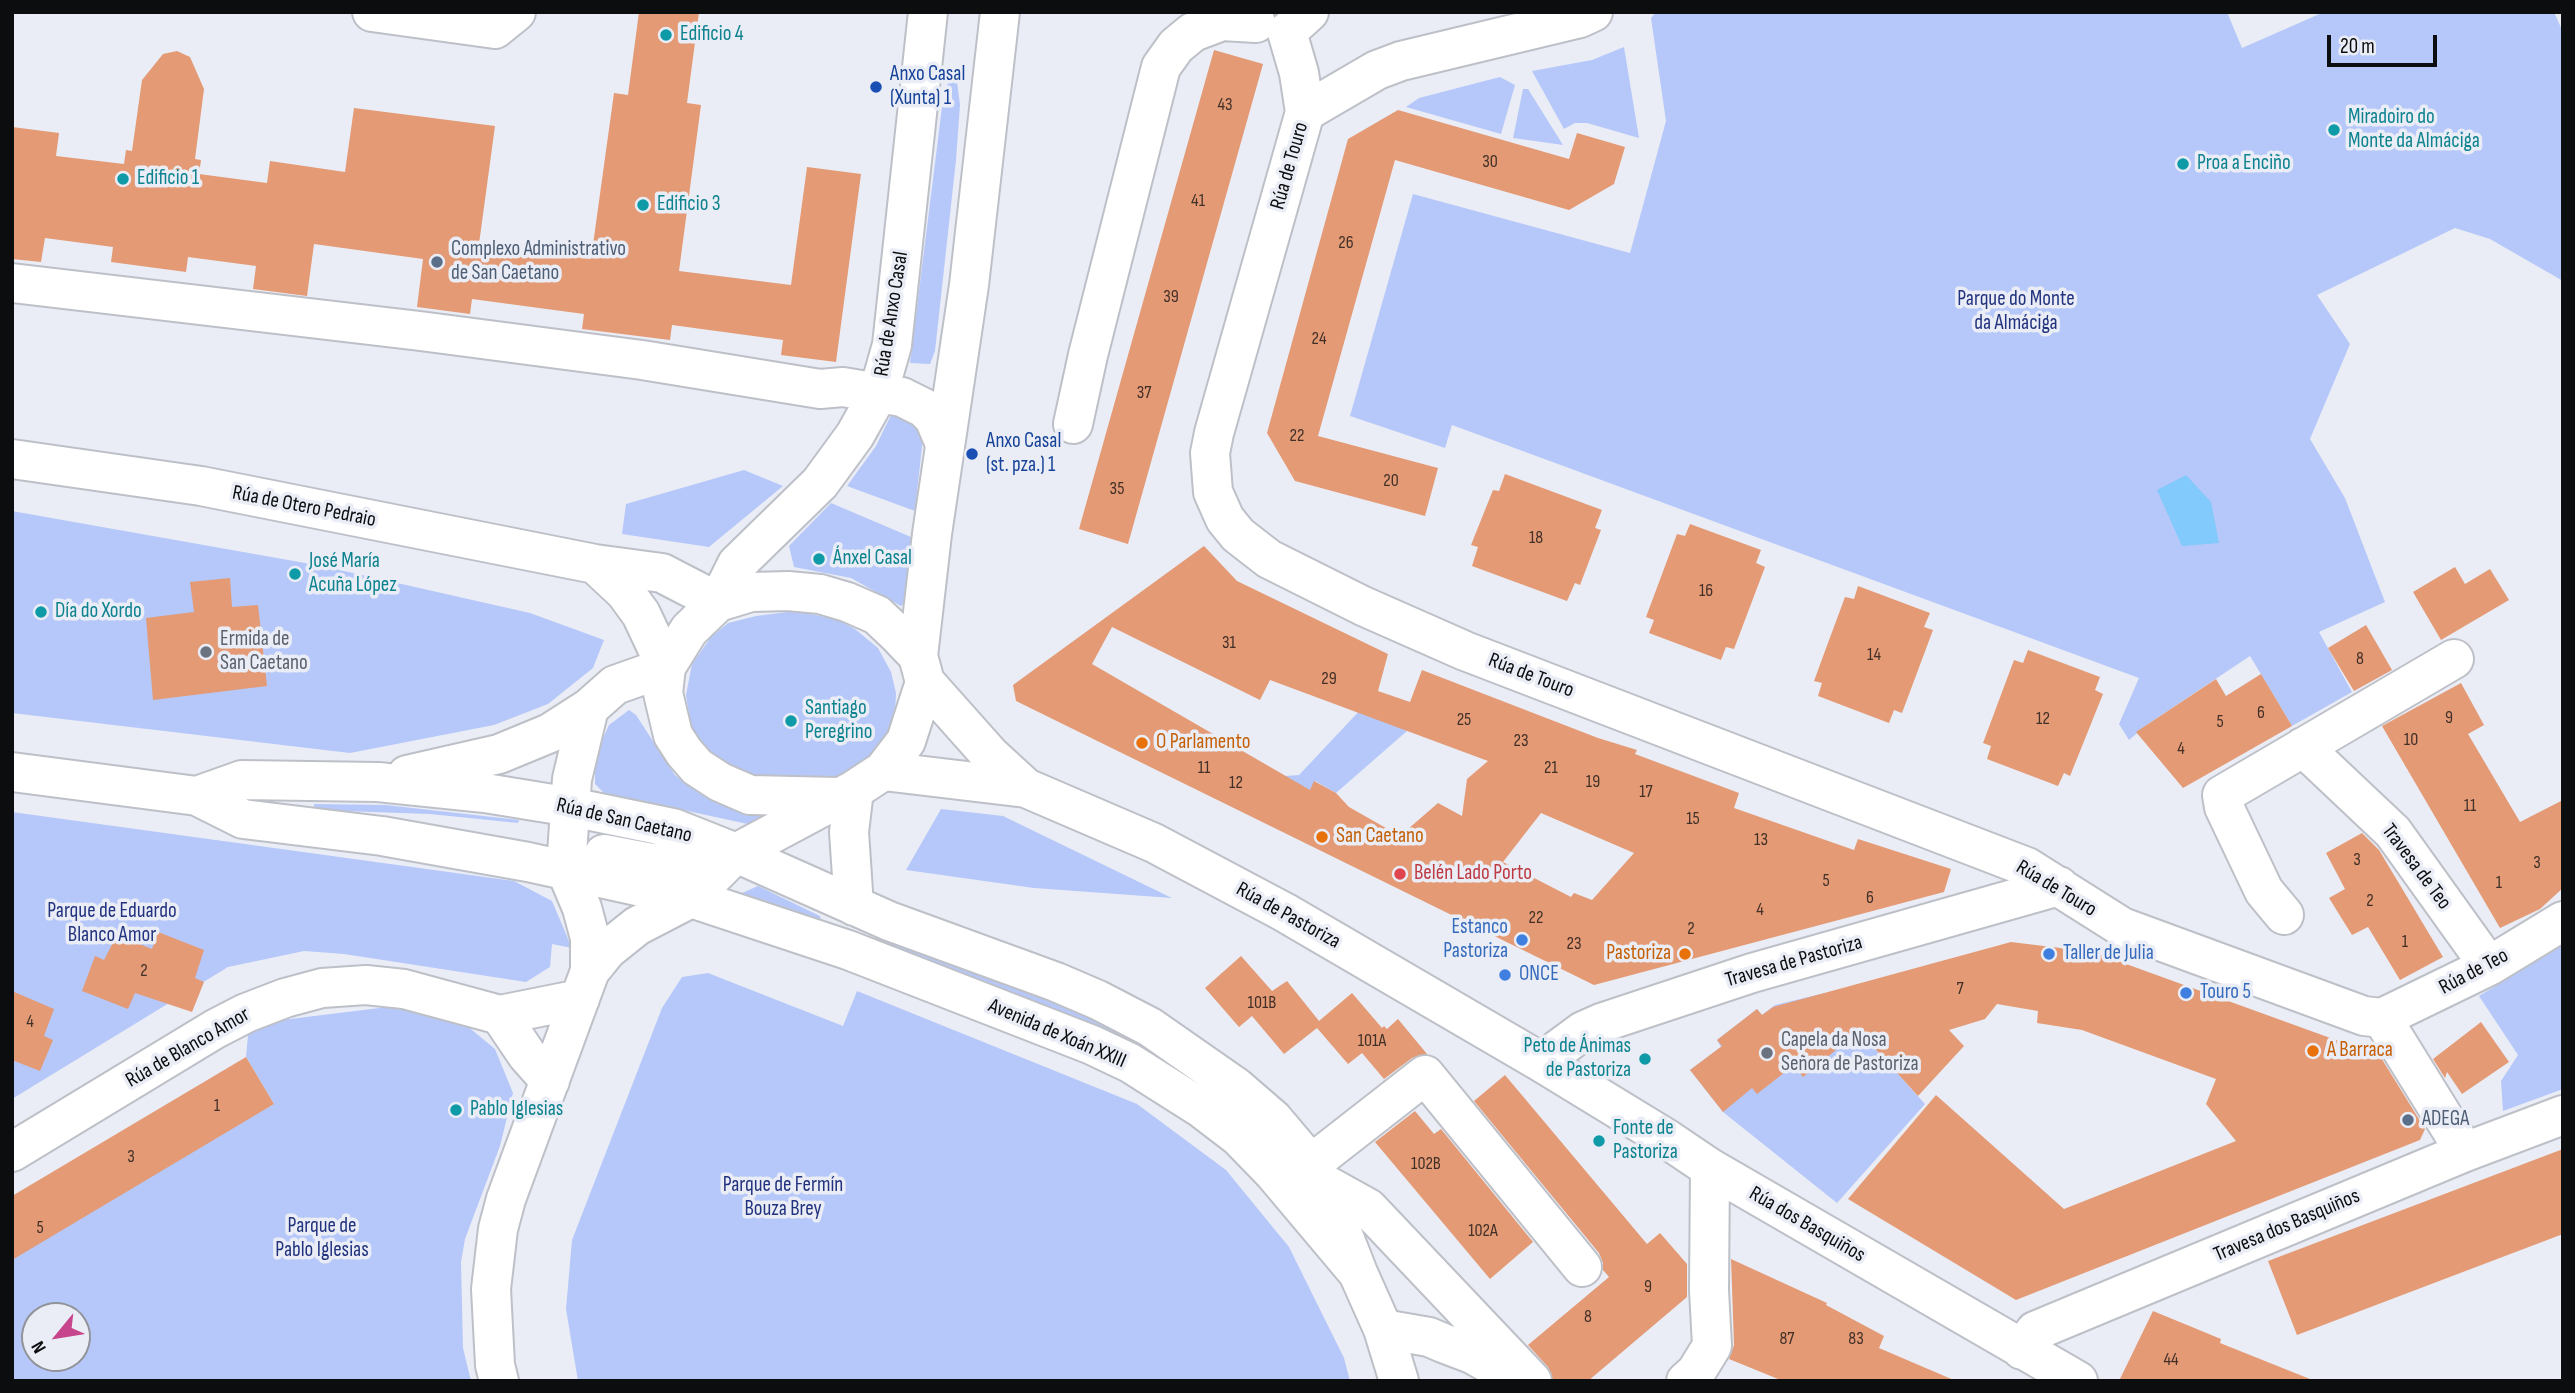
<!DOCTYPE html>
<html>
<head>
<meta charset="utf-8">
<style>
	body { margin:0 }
	#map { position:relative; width:2575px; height:1393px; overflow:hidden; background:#eaedf5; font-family:"Sofia Sans Condensed",sans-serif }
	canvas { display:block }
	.frame { position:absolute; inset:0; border:14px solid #0c0d0f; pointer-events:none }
	.north { position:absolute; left:21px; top:1302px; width:70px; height:70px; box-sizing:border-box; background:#eaedf5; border:2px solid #919399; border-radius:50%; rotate:240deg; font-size:19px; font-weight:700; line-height:28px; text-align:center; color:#0c0d0f }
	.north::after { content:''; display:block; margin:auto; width:24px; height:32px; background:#c7458d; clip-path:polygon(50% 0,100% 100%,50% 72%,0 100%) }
	.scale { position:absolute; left:2327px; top:35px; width:110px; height:32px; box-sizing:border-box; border:4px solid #0c0d0f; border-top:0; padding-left:9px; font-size:21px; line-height:24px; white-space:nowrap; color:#0c0d0f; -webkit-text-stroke:5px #eaedf5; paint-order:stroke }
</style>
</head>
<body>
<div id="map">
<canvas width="2575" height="1393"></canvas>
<div class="frame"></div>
<div class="north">N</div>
<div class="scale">20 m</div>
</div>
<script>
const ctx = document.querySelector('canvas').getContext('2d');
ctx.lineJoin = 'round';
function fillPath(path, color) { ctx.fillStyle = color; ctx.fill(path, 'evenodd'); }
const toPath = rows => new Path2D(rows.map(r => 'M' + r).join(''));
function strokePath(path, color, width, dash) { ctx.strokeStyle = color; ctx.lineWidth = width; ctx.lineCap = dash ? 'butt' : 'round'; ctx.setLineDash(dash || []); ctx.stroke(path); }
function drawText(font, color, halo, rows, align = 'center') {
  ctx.font = font + ' "Sofia Sans Condensed",sans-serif'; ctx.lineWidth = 7; ctx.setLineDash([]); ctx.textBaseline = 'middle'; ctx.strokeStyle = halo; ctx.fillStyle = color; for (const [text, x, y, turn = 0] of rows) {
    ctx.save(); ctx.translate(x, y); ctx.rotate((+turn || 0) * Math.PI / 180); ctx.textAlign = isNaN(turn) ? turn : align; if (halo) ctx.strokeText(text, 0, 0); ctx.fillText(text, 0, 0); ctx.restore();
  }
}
fillPath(toPath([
	[1656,12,2227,12,2242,48,2324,12,2554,12,2563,32,2563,281,2490,239,2455,228,2317,295,2350,344,2310,439,2345,498,2385,602,2319,632,2352,692,2292,726,2250,656,2148,724,2129,740,2119,724,2139,678,1452,425,1445,448,1350,416,1413,194,1630,253,1666,121,1651,18],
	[1624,47,1639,138,1587,123,1575,123,1564,129,1532,71,1592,60],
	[956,74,960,105,956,160,935,351,930,364,910,363,942,107,949,79],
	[1500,77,1515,85,1501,134,1406,107,1419,98],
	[1523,89,1528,89,1563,145,1513,138],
	[900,411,924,428,915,511,847,486,876,446,890,417],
	[744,470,783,486,709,547,622,534,626,504],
	[831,503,911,537,910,598,901,606,851,578,794,567,789,546],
	[12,511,322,566,530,613,604,640,593,668,548,704,494,725,350,753,12,713],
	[795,611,836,619,855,629,878,648,891,672,896,693,895,713,888,737,880,752,848,773,831,779,771,779,749,775,723,763,702,745,690,722,686,695,692,664,711,637,728,623,756,616],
	[1363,707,1407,731,1336,793,1315,781,1306,798,1285,776,1299,775],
	[629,710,636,715,675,775,700,794,759,814,765,821,757,826,604,793,595,784,595,755,609,725],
	[314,804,386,805,519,820,518,823,430,814,314,810],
	[941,809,1003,816,1172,898,1034,888,906,870],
	[12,812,514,881,552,901,572,948,552,944,550,967,526,982,344,954,304,951,228,967,12,1099],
	[758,886,820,916,823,929,733,897],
	[882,939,1081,1012,1164,1056,1281,1160,880,951],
	[2563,945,2563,1089,2503,1111,2501,1081,2518,1055,2479,996],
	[708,973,843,1026,857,991,1137,1104,1226,1170,1289,1247,1344,1358,1350,1381,578,1381,566,1309,572,1240,662,1008,682,977],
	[1825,993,1925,1104,1837,1203,1723,1112,1690,1070,1721,1047,1717,1040,1757,1009,1762,1015,1775,1005],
	[404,1005,460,1020,495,1049,513,1093,500,1146,465,1239,461,1262,463,1348,471,1381,12,1381,12,1248,274,1104,246,1057,249,1024],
	[35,1316,77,1316,77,1358,35,1358]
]), '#b6c8f9');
fillPath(toPath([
	[2186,475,2211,502,2219,543,2182,546,2157,490]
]), '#82c9fc');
fillPath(toPath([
	[639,12,699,12,687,103,701,105,679,271,791,285,807,167,861,174,836,362,781,355,783,340,672,325,670,340,582,329,584,314,472,299,470,314,417,307,423,259,314,244,307,296,253,289,256,266,188,257,186,272,111,262,113,247,45,238,41,262,12,259,12,127,59,133,56,156,124,164,126,150,132,151,142,80,163,54,177,51,190,57,204,89,195,159,201,160,199,174,267,183,270,161,345,172,354,108,495,126,479,244,591,259,614,93,628,95],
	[1214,50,1263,64,1128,544,1079,529],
	[1398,110,1569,159,1577,133,1625,147,1614,184,1569,210,1395,160,1318,436,1438,468,1425,516,1295,481,1267,433,1348,139],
	[1505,474,1602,510,1595,528,1601,530,1580,585,1575,583,1567,601,1472,566,1478,547,1471,545,1493,490,1499,491],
	[1690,524,1761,550,1756,563,1765,567,1734,649,1726,647,1721,660,1649,633,1654,620,1646,617,1677,534,1685,536],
	[1204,546,1237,581,1388,654,1378,691,1410,702,1422,670,1598,738,1637,750,1635,754,1739,793,1734,808,1854,850,1858,839,1951,869,1944,892,1594,985,1016,701,1013,685],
	[1112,627,1260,700,1270,680,1488,761,1467,779,1462,816,1438,803,1400,836,1349,807,1336,793,1314,781,1310,790,1092,664],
	[1541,813,1634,853,1592,900,1574,893,1571,897,1503,862],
	[2455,567,2465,584,2490,569,2509,600,2441,640,2413,592],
	[230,578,232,607,258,605,267,686,153,700,146,618,194,612,190,582],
	[1858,586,1930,613,1924,627,1933,630,1902,713,1894,710,1889,723,1818,696,1822,683,1814,681,1825,651,1845,597,1854,599],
	[2366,625,2392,670,2354,691,2328,648],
	[2028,650,2100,677,2095,690,2103,694,2070,776,2064,773,2058,786,1987,759,1991,746,1983,743,2014,660,2023,663],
	[2261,674,2292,726,2183,788,2136,732,2216,679,2226,696],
	[2461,683,2484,725,2468,734,2520,822,2563,800,2563,888,2540,909,2500,928,2382,726],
	[2362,833,2379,850,2443,957,2400,980,2368,927,2352,935,2329,898,2345,889,2326,853],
	[158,932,204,950,195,978,204,982,192,1012,135,993,128,1009,82,991,95,956,104,960,117,935,152,949],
	[2011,942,2093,952,2380,1056,2425,1129,2420,1140,2016,1300,1848,1199,1936,1095,2064,1209,2236,1141,2206,1104,2216,1079,2082,1030,2037,1023,2038,1011,1997,1004,1985,1019,1949,1030,1964,1046,1918,1096,1859,1031,1803,1077,1794,1065,1757,1094,1752,1088,1723,1112,1690,1070,1722,1046,1717,1040,1757,1009,1762,1015,1773,1007],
	[1241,956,1272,991,1287,981,1319,1021,1352,993,1382,1028,1384,1026,1387,1029,1398,1019,1427,1054,1412,1058,1384,1079,1362,1053,1348,1064,1317,1028,1284,1054,1252,1016,1239,1027,1205,988],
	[12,991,54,1009,44,1036,53,1040,40,1071,12,1060],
	[2481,1022,2509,1062,2462,1094,2447,1072,2445,1078,2433,1059],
	[246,1057,274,1104,12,1260,12,1196],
	[1505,1075,1647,1244,1660,1233,1687,1264,1687,1297,1588,1381,1553,1381,1548,1367,1528,1345,1609,1277,1603,1270,1603,1263,1599,1253,1474,1101],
	[1415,1111,1434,1134,1441,1129,1533,1242,1490,1279,1375,1142],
	[2563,1149,2563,1234,2297,1335,2268,1261],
	[1731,1259,1827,1303,1826,1305,1884,1336,1879,1348,1956,1381,1783,1381,1729,1359,1734,1345],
	[2153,1311,2221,1339,2220,1343,2310,1379,2310,1381,2119,1381]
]), '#e39a75');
const minor = toPath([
	[372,12,495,29,516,12],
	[1593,12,1580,18,1401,61,1377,70,1305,112,1214,433,1210,453,1213,492,1225,519,1238,535,1269,559,1363,606,1465,651,2027,867,2122,927,2364,1016,2382,1018,2489,966,2563,921],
	[1305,112,1299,73,1287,32,1309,12],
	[12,283,420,331,642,360,820,389,843,387,902,397,924,408,934,418,945,444],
	[1073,424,1088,355,1161,67,1176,46,1193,32,1222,21,1256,23],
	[12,459,201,486,595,564,662,573,718,602],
	[595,564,625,592,641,614,666,667],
	[718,602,737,564,820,483,855,435,878,394,892,345,928,12],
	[918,656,932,534,969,285,1000,12],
	[925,682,990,755,1026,788],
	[589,708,572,779,566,870,582,908,590,938,590,971],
	[2303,747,2393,832,2489,966],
	[883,771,1026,788,1154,843,1284,912,1541,1062,1667,1139,1710,1168,2078,1381],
	[12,772,197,796,243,819,382,836,528,862,691,898,848,950,1092,1045,1130,1063,1201,1108,1239,1137,1273,1172,1358,1273],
	[407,775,499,754,550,733,589,708,615,685,666,667],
	[197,796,242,780,378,782,485,793,571,807,673,828,736,853,889,921,1056,982,1098,1000,1150,1027,1236,1087,1273,1119,1311,1164,1323,1183,1358,1273,1383,1329,1399,1381],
	[604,854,651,863,731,853],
	[854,906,849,832,854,790],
	[2284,915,2264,891,2224,807,2222,795,2454,659],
	[500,1015,527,1055,550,1081],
	[2382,1018,2465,1152],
	[1541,1062,1583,1031,1601,1023,1752,973,2059,886],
	[12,1152,215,1029,246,1013,285,998,322,988,366,985,404,989,500,1015,580,999],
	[1311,1164,1425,1075,1582,1267],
	[1323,1183,1368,1208,1532,1381],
	[1383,1329,1429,1337,1443,1343,1472,1354,1518,1380],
	[2022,1350,2035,1331,2465,1152,2563,1115],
	[499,1381,495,1365,491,1289,498,1229,506,1199,590,971,607,950,637,926,691,898,736,853,854,790,883,771,906,741,925,682,918,656,897,634,877,615,847,602,820,594,788,591,751,592,718,602,689,630,666,667,663,693,673,735,684,752,697,767,720,782,750,795,837,797],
	[1686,1381,1696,1372,1712,1346,1709,1290,1710,1168]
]);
strokePath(minor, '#bec0c8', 42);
strokePath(minor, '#fff', 38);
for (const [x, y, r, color] of [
	[666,35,7,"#0f9aa8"],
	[876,87,7,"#1a4fb4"],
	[2334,130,7,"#0f9aa8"],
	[2183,164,7,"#0f9aa8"],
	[123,179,7,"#0f9aa8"],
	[643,205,7,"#0f9aa8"],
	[437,262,7,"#5c6f8a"],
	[972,454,7,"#1a4fb4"],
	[819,559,7,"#0f9aa8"],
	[295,574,7,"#0f9aa8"],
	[41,612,7,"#0f9aa8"],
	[206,652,7,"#6b7280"],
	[791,721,7,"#0f9aa8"],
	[1142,743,7,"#e8710a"],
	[1322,837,7,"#e8710a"],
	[1400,874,7,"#e0444e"],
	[1522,940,7,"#3f7fe0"],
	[1685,954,7,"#e8710a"],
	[2049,954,7,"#3f7fe0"],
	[1505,975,7,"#3f7fe0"],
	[2186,993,7,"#3f7fe0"],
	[2313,1051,7,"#e8710a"],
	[1767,1053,7,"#6b7280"],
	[1645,1059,7,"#0f9aa8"],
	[456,1110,7,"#0f9aa8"],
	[2408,1120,7,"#5c6f8a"],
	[1599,1141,7,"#0f9aa8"]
]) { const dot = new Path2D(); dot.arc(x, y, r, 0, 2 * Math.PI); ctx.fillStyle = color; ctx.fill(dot); strokePath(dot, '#eaedf5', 2.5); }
drawText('18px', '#423028', null, [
	["43",1225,105],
	["30",1490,162],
	["41",1198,201],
	["26",1346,243],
	["39",1171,297],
	["24",1319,339],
	["37",1144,393],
	["22",1297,436],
	["20",1391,481],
	["35",1117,489],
	["18",1536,538],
	["16",1706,591],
	["31",1229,643],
	["14",1874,655],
	["8",2360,659],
	["29",1329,679],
	["6",2261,713],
	["9",2449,718],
	["12",2043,719],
	["25",1464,720],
	["5",2220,722],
	["10",2411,740],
	["23",1521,741],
	["4",2181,749],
	["11",1204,768],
	["21",1551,768],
	["19",1593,782],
	["12",1236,783],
	["17",1646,792],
	["11",2470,806],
	["15",1693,819],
	["13",1761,840],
	["3",2357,860],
	["3",2537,863],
	["5",1826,881],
	["1",2499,883],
	["6",1870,898],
	["2",2370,901],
	["4",1760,910],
	["22",1536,918],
	["2",1691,929],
	["1",2405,942],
	["23",1574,944],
	["2",144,971],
	["7",1960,989],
	["101B",1262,1003],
	["4",30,1022],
	["101A",1372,1041],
	["1",217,1106],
	["3",131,1157],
	["102B",1426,1164],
	["5",40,1228],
	["102A",1483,1231],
	["9",1648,1287],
	["8",1588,1317],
	["87",1787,1339],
	["83",1856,1339],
	["44",2171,1360]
]);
drawText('21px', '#0d838f', '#eaedf5', [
	["Edificio 4",680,35],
	["Miradoiro do",2348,118],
	["Monte da Almáciga",2348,142],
	["Proa a Enciño",2197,164],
	["Edificio 1",137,179],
	["Edificio 3",657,205],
	["Ánxel Casal",833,559],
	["José María",309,562],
	["Acuña López",309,586],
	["Día do Xordo",55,612],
	["Santiago",805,709],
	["Peregrino",805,733],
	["Peto de Ánimas",1631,1047,"right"],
	["de Pastoriza",1631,1071,"right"],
	["Pablo Iglesias",470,1110],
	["Fonte de",1613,1129],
	["Pastoriza",1613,1153]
], 'left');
drawText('21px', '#164399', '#eaedf5', [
	["Anxo Casal",890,75],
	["(Xunta) 1",890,99],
	["Anxo Casal",986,442],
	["(st. pza.) 1",986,466]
], 'left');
drawText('21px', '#0c0d0f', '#eaedf5', [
	["Rúa de Touro",1290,166,-74],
	["Rúa de Anxo Casal",892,314,-81],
	["Rúa de Otero Pedraio",304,507,11],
	["Rúa de Touro",1531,676,21],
	["Rúa de San Caetano",624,821,13],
	["Travesa de Teo",2416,867,53],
	["Rúa de Touro",2056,889,31],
	["Rúa de Pastoriza",1288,916,29],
	["Travesa de Pastoriza",1794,962,-16],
	["Rúa de Teo",2474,972,-28],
	["Avenida de Xoán XXIII",1057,1034,23],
	["Rúa de Blanco Amor",188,1048,-30],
	["Rúa dos Basquiños",1807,1225,30],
	["Travesa dos Basquiños",2287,1226,-23]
]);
drawText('21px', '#4e5e75', '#eaedf5', [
	["Complexo Administrativo",451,250],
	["de San Caetano",451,274],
	["ADEGA",2422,1120]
], 'left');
drawText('21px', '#21327f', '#eaedf5', [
	["Parque do Monte",2016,300],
	["da Almáciga",2016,324],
	["Parque de Eduardo",112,912],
	["Blanco Amor",112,936],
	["Parque de Fermín",783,1186],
	["Bouza Brey",783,1210],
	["Parque de",322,1227],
	["Pablo Iglesias",322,1251]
]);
drawText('21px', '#5b616d', '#eaedf5', [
	["Ermida de",220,640],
	["San Caetano",220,664],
	["Capela da Nosa",1781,1041],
	["Señora de Pastoriza",1781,1065]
], 'left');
drawText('21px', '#c56008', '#eaedf5', [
	["O Parlamento",1156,743],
	["San Caetano",1336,837],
	["Pastoriza",1671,954,"right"],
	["A Barraca",2327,1051]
], 'left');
drawText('21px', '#be3a42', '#eaedf5', [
	["Belén Lado Porto",1414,874]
], 'left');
drawText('21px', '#366cbe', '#eaedf5', [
	["Estanco",1508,928,"right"],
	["Pastoriza",1508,952,"right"],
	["Taller de Julia",2063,954],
	["ONCE",1519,975],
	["Touro 5",2200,993]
], 'left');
</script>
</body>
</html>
